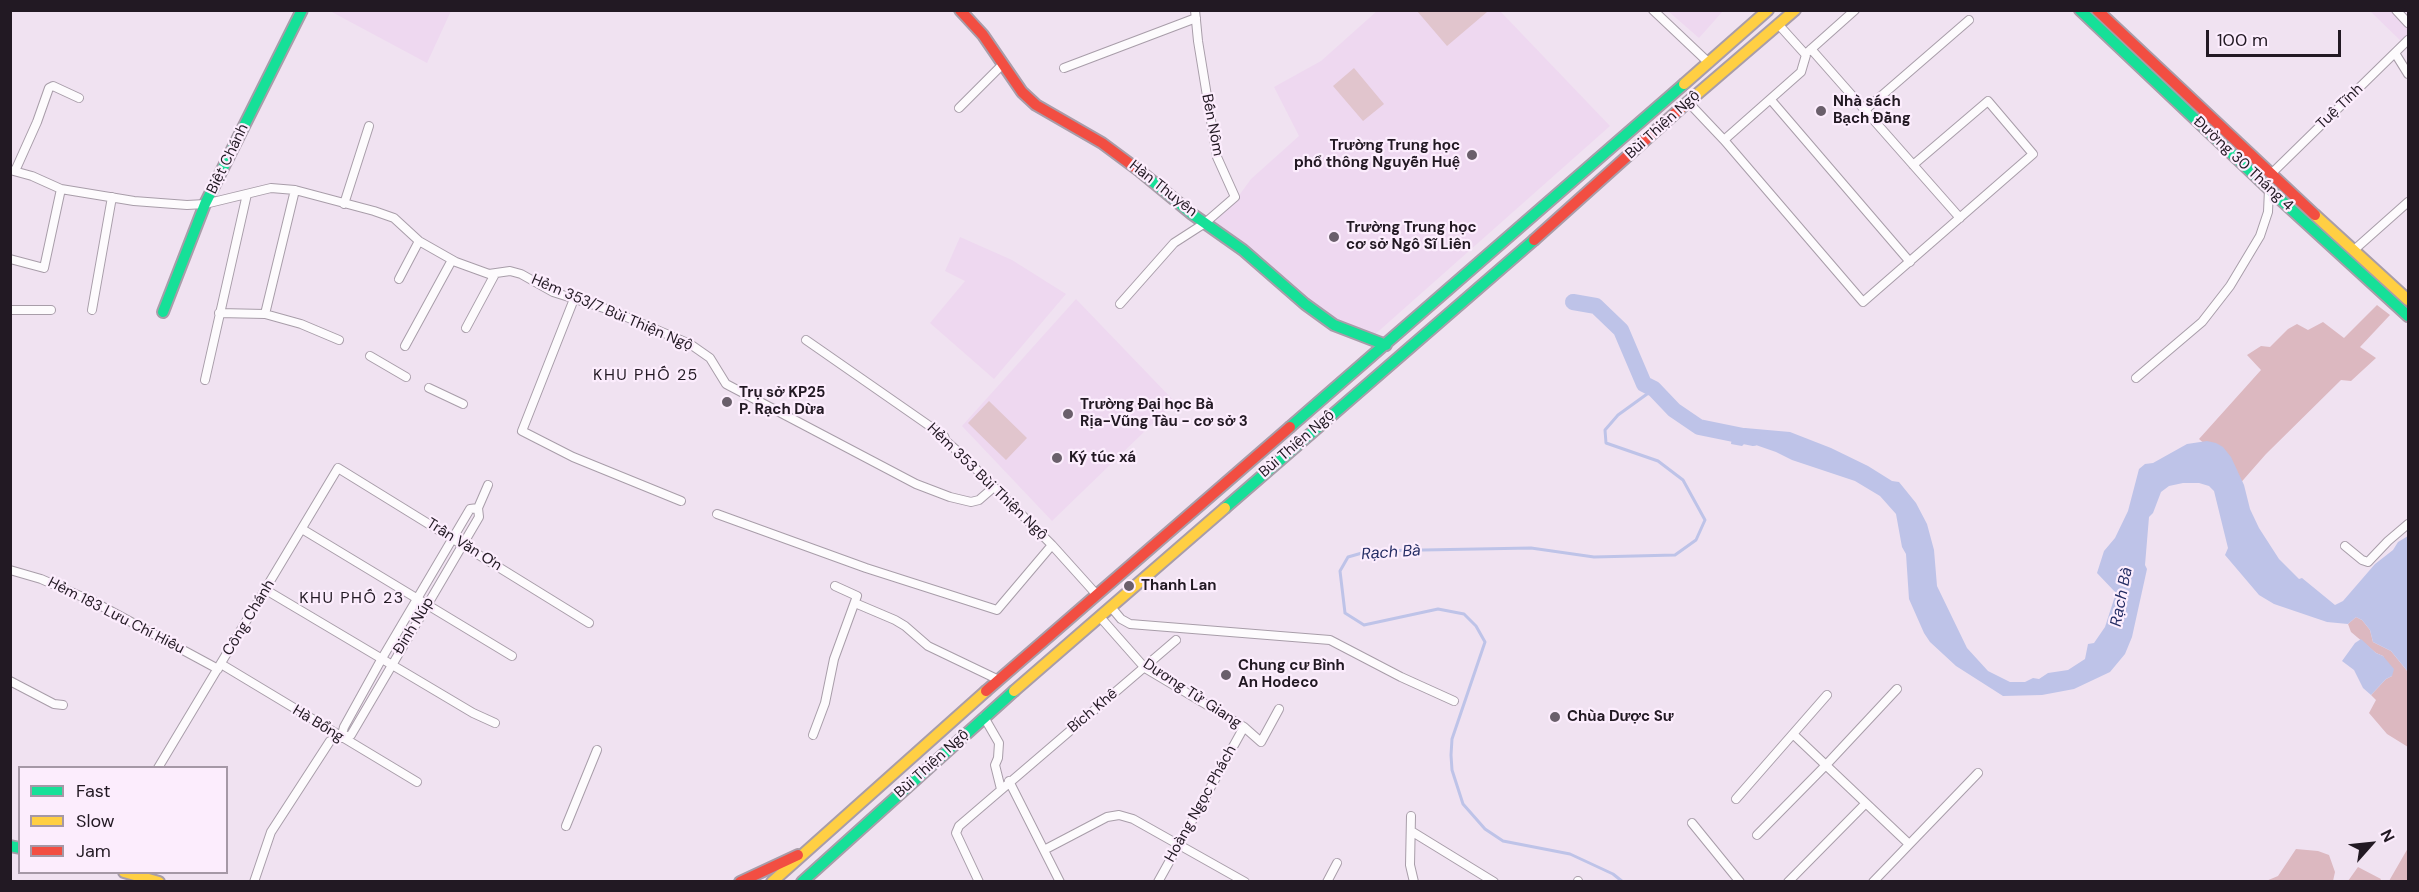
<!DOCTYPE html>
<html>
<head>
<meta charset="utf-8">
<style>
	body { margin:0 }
	#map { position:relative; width:2419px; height:892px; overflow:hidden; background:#f0e2f1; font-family:"DM Sans",sans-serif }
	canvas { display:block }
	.frame { position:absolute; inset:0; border:12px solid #221923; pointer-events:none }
	.legend { position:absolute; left:18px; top:766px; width:210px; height:108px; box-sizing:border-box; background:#fcedfd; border:2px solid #a598a6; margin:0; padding:8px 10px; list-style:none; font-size:18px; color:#221923 }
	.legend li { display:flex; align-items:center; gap:12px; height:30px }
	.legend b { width:30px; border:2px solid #a598a6 }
	.north { position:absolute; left:2341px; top:814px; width:60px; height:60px; -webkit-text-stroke:4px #fcedfd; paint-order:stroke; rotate:63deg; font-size:16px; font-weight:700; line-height:24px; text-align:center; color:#221923 }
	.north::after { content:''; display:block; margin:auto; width:21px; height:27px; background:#221923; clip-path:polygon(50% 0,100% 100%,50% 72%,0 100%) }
	.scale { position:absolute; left:2206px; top:30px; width:135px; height:27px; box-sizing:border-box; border:3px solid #221923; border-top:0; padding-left:8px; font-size:18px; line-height:21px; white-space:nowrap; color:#221923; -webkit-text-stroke:4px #fcedfd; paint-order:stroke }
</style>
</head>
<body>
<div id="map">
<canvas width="2419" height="892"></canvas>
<div class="frame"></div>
<ul class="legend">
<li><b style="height:8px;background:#16e098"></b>Fast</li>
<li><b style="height:8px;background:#ffcf43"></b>Slow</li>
<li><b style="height:8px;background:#f24e42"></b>Jam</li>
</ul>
<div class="north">N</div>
<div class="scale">100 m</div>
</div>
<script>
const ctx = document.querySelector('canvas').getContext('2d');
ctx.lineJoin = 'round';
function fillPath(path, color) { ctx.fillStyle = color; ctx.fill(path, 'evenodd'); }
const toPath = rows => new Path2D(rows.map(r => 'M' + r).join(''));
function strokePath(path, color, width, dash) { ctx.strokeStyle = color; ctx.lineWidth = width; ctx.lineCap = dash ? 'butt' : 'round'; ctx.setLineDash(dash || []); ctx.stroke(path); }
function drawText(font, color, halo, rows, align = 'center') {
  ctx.font = font + ' "DM Sans",sans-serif'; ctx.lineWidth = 4.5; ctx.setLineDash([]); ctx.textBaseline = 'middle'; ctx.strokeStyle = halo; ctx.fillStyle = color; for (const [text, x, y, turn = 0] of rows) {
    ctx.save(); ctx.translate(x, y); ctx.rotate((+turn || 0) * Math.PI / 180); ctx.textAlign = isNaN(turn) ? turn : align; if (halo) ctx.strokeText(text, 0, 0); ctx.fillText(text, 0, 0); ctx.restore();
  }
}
fillPath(toPath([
	[330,11,451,11,427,63],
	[1377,11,1500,11,1610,126,1372,337,1341,324,1309,301,1213,221,1235,201,1251,179,1299,136,1274,87,1321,61],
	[1668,11,1723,11,1699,38],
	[2370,11,2408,11,2408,48],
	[960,237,1012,260,1066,294,994,379,930,323,965,281,945,271],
	[1076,299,1175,402,1052,521,962,426]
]), '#eed8f0');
fillPath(toPath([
	[1486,10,1487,12,1447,46,1417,11],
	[1354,68,1384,104,1363,121,1333,86],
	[989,401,1027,438,1006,460,968,423]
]), '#e1c5cd');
fillPath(toPath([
	[2377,305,2390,315,2360,347,2376,358,2351,381,2341,380,2266,454,2237,487,2214,452,2199,439,2261,370,2247,355,2261,346,2270,347,2288,329,2297,324,2308,330,2323,322,2344,338],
	[2356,617,2362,620,2370,630,2373,642,2391,651,2408,672,2408,747,2387,734,2369,713,2376,700,2371,695,2386,679,2392,676,2383,656,2376,653,2351,632,2348,624],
	[2408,848,2408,881,2389,881],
	[2296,849,2318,851,2329,855,2335,872,2333,881,2266,881,2278,876],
	[2358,867,2381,879,2380,881,2348,881]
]), '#dcb8c0');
fillPath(toPath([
	[1745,428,1790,432,1831,448,1868,466,1892,481,1899,482,1916,503,1927,524,1934,550,1937,586,1967,648,1988,671,2010,682,2025,682,2033,678,2039,679,2048,673,2068,670,2085,659,2088,644,2094,643,2105,627,2116,593,2097,573,2104,551,2115,538,2128,511,2139,469,2145,464,2153,463,2187,444,2207,441,2216,443,2223,447,2231,457,2244,485,2250,509,2259,528,2279,559,2299,579,2302,578,2335,605,2343,601,2375,564,2393,550,2398,542,2408,536,2408,672,2391,651,2373,642,2370,630,2362,620,2356,617,2348,624,2327,622,2274,604,2259,595,2225,555,2228,548,2214,491,2209,486,2199,483,2183,483,2169,486,2161,492,2153,513,2149,517,2145,565,2147,569,2132,637,2125,654,2110,672,2074,689,2042,695,2003,696,1956,666,1930,642,1924,633,1909,599,1906,554,1902,547,1896,514,1880,496,1855,481,1792,460,1776,452,1753,444,1745,443,1742,446,1731,444,1733,430],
	[2361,639,2376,653,2383,656,2394,669,2392,676,2386,679,2371,695,2363,688,2354,670,2342,661,2355,643]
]), '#bec3e8');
strokePath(toPath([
	[1623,882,1613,874,1570,854,1503,841,1485,829,1463,804,1452,770,1451,755,1452,739,1485,642,1476,626,1464,614,1438,609,1364,625,1345,613,1340,571,1348,557,1369,551,1531,548,1594,557,1675,555,1696,540,1705,520,1683,480,1658,461,1606,443,1605,430,1618,415,1654,389]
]), '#bec3e8', 3);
strokePath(toPath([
	[1573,302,1596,306,1621,330,1644,384,1654,389,1674,410,1699,427,1753,438]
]), '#bec3e8', 16);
const street = toPath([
	[1653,10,1709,63],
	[2396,10,2408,23],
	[1811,49,1960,218],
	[1809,51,1855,10],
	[2395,53,2408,74],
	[1064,68,1196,18],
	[1771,100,1910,262],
	[1688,102,1724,140,1863,302,2033,154,1988,101,1913,165],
	[959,108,1002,65],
	[1865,110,1969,20],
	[1724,140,1801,72,1806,55,1778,24],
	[10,170,32,176,61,189,134,201,187,205,205,204,271,188,295,190,374,211,394,218,419,241,456,262,489,274,510,271,521,274,553,292,610,310,690,344,710,358,726,384,916,484,950,497,971,502,979,500,994,487],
	[15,171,37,122,49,88,53,86,79,98],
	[2271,174,2408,40],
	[344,204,369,126],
	[2354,250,2408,202],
	[10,259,44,268,61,189],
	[399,279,419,241],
	[574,299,522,431,573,457,681,501],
	[1120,304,1174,243,1205,223,1235,197,1217,157,1198,41,1195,10],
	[10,310,51,310],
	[92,310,112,197],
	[219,313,265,314,301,324,339,340],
	[265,314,295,190],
	[466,328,495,274],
	[806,340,944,436,946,441,964,457,1052,545,1097,595],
	[405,346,452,260],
	[370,356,406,377],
	[2136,378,2202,322,2230,286,2260,236,2268,212,2269,189],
	[205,380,247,194],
	[429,388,463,404],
	[717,514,866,568,997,610,1052,545],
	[302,529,512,656],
	[2345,546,2362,560,2368,562,2388,541,2408,524],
	[10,570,41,579,94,602,218,669],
	[266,590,473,713,495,723],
	[855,603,895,620,905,626,928,646,999,680],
	[1111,607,1121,619,1130,624,1330,640,1401,677,1454,701],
	[1100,617,1145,668,1244,727,1261,742,1279,709],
	[221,664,417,782],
	[10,681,54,704,63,705],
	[984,717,999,743,998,758,995,765,1001,789],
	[1793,734,1909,844],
	[813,735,825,703,834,659,857,596,835,586],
	[341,738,344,727,381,660,470,509,478,508],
	[158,768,338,468,589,623],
	[1009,781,1060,882],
	[1736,799,1827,695],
	[1411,816,1410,865,1414,882],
	[1692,823,1740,882],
	[566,826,597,750],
	[1411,831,1494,882],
	[1757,835,1826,765,1897,689],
	[1044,850,1107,817,1119,815,1133,819,1245,882],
	[254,882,271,832,330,741,351,735,479,517,478,508,488,485],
	[979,882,956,833,959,826,1176,640],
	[1158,882,1244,727],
	[1327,882,1337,863],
	[1578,882,1578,881],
	[1788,882,1866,803],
	[1873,882,1978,773]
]);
const fast = toPath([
	[2080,10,2269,189,2408,316],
	[1141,172,1192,214,1243,250,1305,304,1334,325,1386,345],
	[163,312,205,204,302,10],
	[1290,427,1684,84],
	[1225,508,1534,240],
	[10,846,20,848],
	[802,882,1014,691]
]);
const slow = toPath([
	[1684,84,1768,10],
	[1681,108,1795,10],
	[2315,215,2408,300],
	[1014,691,1225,508],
	[124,872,159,882],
	[772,882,986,691]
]);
const jam = toPath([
	[960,10,983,35,1022,92,1036,105,1102,143,1141,172],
	[2097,10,2315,215],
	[1534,240,1681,108],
	[986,691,1290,427],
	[740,882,798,855]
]);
strokePath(street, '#a89da9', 10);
strokePath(fast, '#a89da9', 14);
strokePath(slow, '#a89da9', 14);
strokePath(jam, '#a89da9', 14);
strokePath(street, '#fdfbfd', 8);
strokePath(fast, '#16e098', 10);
strokePath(slow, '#ffcf43', 10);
strokePath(jam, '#f24e42', 10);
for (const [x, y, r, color] of [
	[1821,111,6,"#6a5f6b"],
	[1472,155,6,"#6a5f6b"],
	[1334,237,6,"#6a5f6b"],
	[727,402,6,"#6a5f6b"],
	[1068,414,6,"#6a5f6b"],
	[1057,458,6,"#6a5f6b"],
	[1129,586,6,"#6a5f6b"],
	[1226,675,6,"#6a5f6b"],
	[1555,717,6,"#6a5f6b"]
]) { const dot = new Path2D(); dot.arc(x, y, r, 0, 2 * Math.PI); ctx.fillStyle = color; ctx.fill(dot); strokePath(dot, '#fcedfd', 2); }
drawText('bold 15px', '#221923', '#fcedfd', [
	["Nhà sách",1833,102],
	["Bạch Đằng",1833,119],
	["Trường Trung học",1460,146,"right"],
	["phổ thông Nguyễn Huệ",1460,163,"right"],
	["Trường Trung học",1346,228],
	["cơ sở Ngô Sĩ Liên",1346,245],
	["Trụ sở KP25",739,393],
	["P. Rạch Dừa",739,410],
	["Trường Đại học Bà",1080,405],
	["Rịa-Vũng Tàu - cơ sở 3",1080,422],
	["Ký túc xá",1069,458],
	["Thanh Lan",1141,586],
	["Chung cư Bình",1238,666],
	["An Hodeco",1238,683],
	["Chùa Dược Sư",1567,717]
], 'left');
drawText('15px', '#221923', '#fcedfd', [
	["Tuệ Tĩnh",2340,107,-44],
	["Bến Nôm",1212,125,79],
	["Bùi Thiện Ngộ",1663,125,-42],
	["Biệt Chánh",228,159,-64],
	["Đường 30 Tháng 4",2243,164,43],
	["Hàn Thuyên",1163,189,38],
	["Hẻm 353/7 Bùi Thiện Ngộ",612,313,23],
	["Bùi Thiện Ngộ",1297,444,-41],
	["Hẻm 353 Bùi Thiện Ngộ",987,482,44],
	["Trần Văn Ơn",464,545,32],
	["Hẻm 183 Lưu Chí Hiếu",116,616,27],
	["Công Chánh",249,618,-59],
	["Đinh Núp",414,626,-59],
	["Dương Tử Giang",1192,694,33],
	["Bích Khê",1093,711,-40],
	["Hà Bổng",318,724,31],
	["Bùi Thiện Ngộ",932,764,-42],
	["Hoàng Ngọc Phách",1201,804,-61]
]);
ctx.letterSpacing = '1.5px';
drawText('16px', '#221923', '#fcedfd', [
	["KHU PHỐ 25",646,376],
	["KHU PHỐ 23",352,599]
]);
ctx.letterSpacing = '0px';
drawText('italic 16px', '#242d64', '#fcedfd', [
	["Rạch Bà",1391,553,-4],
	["Rạch Bà",2122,597,-79]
]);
</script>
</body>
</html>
